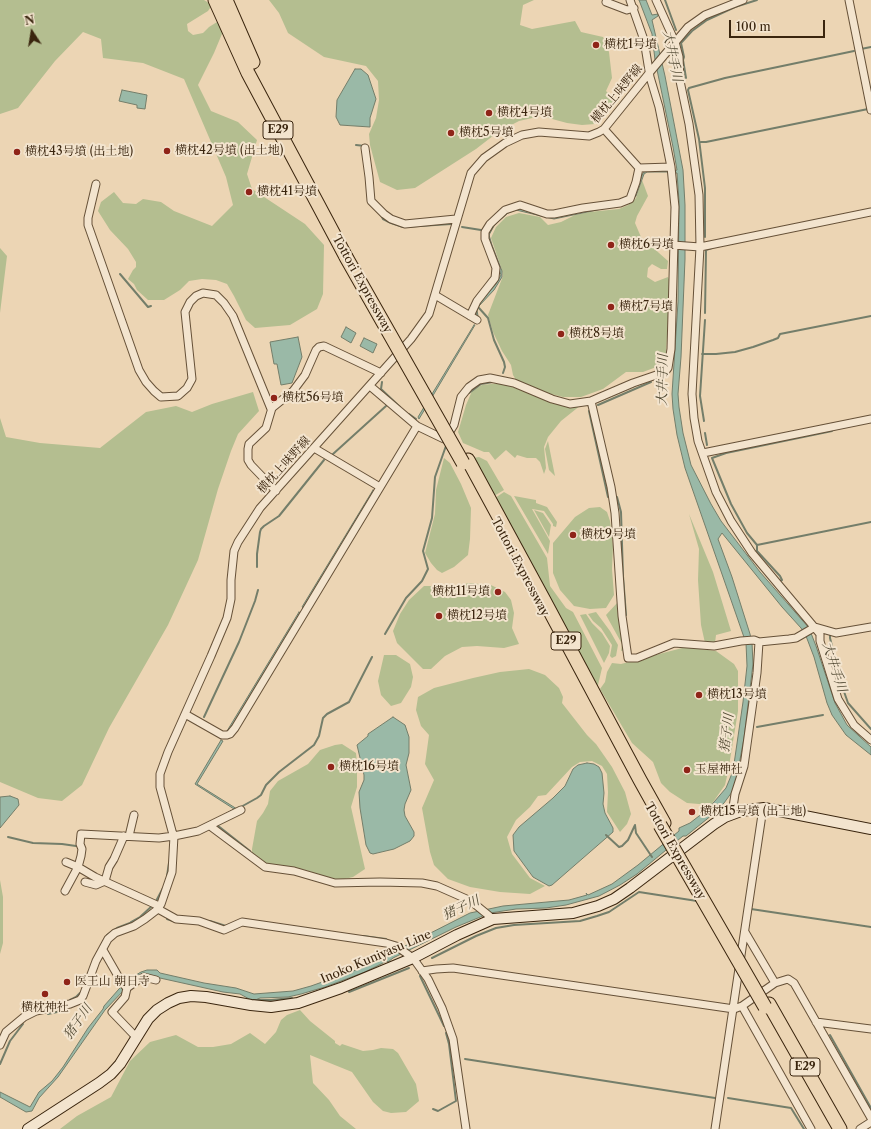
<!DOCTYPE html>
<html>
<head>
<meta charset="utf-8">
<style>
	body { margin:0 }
	#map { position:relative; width:871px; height:1129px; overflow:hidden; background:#ecd5b4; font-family:"Libre Caslon Text",serif }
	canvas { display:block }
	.north { position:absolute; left:12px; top:12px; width:40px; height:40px; -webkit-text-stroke:3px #f3e4ce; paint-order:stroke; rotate:348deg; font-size:11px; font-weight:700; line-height:16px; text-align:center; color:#3a250e }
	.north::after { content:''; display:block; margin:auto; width:14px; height:18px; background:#3a250e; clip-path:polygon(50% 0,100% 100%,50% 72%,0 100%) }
	.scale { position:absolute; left:729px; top:20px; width:96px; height:18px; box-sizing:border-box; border:2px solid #3a250e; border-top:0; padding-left:5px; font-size:12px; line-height:14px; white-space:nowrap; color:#3a250e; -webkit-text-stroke:3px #f3e4ce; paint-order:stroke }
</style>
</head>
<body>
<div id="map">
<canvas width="871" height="1129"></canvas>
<div class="north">N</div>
<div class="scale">100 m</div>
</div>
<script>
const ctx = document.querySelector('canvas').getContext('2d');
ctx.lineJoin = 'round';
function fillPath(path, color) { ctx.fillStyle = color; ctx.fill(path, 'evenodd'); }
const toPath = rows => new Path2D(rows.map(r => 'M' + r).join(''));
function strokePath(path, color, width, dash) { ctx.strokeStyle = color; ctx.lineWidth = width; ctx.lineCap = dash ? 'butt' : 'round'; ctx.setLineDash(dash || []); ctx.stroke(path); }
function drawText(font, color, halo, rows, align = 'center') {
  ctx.font = font + ' "Libre Caslon Text","Noto Serif JP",serif'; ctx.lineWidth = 4; ctx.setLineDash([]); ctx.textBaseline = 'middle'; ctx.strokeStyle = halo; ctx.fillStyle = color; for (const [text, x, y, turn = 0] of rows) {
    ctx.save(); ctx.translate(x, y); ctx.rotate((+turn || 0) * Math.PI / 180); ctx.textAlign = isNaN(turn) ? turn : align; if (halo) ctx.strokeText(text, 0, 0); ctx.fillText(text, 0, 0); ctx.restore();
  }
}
fillPath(toPath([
	[0,0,204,0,212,5,208,11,187,24,188,31,193,35,203,33,209,27,217,22,224,29,214,53,198,85,211,111,238,122,257,140,247,174,252,189,305,224,324,245,323,294,317,309,290,325,255,328,246,320,234,296,227,284,216,280,202,279,189,281,180,290,164,300,148,300,137,290,134,284,128,279,133,270,136,267,136,262,128,249,110,230,98,211,101,202,114,192,123,203,136,204,143,199,161,202,174,211,212,226,233,205,226,177,184,79,143,63,103,58,101,39,83,32,55,61,18,108,0,114],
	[269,0,534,0,523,5,520,25,532,29,575,21,581,32,603,37,609,52,612,78,606,91,616,101,595,124,582,125,567,123,541,116,519,121,498,132,476,149,415,188,397,190,380,182,370,145,369,134,376,118,379,100,378,81,366,66,324,57,288,33,279,13],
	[642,180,648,196,637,216,635,223,641,237,668,261,667,269,661,269,652,264,648,268,647,277,655,282,668,277,670,282,666,354,659,366,643,372,626,372,603,389,581,397,563,397,547,393,516,380,513,375,511,365,502,351,493,332,488,315,503,276,502,270,491,238,496,227,506,217,519,213,540,217,548,225,561,222,575,215,589,212,619,209,628,205,636,198],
	[0,248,7,256,0,313],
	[501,383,557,403,581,405,561,421,548,437,544,447,546,468,544,474,540,462,536,458,527,458,517,455,515,458,506,450,495,460,489,452,484,452,463,443,458,432,466,405,472,391,482,385],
	[253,392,259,411,238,434,231,451,218,489,198,560,168,625,109,728,82,785,62,801,38,798,0,782,0,418,6,437,40,443,100,448,146,412,176,406,192,412,212,404],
	[548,441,555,476,549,470,545,449],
	[479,457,487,461,504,490,494,496,473,458],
	[444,458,450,463,461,484,471,508,470,539,468,555,454,567,442,573,437,570,431,563,425,553,435,514,436,490],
	[504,492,511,496,547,558,550,586,566,608,573,612,602,668,598,685,595,687,495,498],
	[514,496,536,500,536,503,547,507,557,522,556,527,553,526,553,524,544,511,532,509,550,541,548,554],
	[600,507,607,512,610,521,613,546,612,569,614,595,606,608,590,609,574,606,560,590,553,573,553,543,575,517,589,508],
	[534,510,543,513,551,525,549,537],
	[689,514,713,572,731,631,716,635,715,643,705,643,701,625,698,580,699,549],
	[468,583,491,585,505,592,511,600,514,613,512,628,519,644,504,648,477,646,462,647,445,656,431,669,423,669,397,643,393,631,400,614,409,600,424,586,437,586,446,591],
	[618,602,625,650,621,651,622,644,606,615],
	[596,612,610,631,618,645,616,656,612,658,610,656,612,645,601,628,593,621,588,614],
	[586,614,592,623,602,633,610,646,609,653,604,663,580,615],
	[686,647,716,651,734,664,738,671,738,711,728,772,725,785,711,805,687,803,670,792,661,783,653,762,632,743,600,689,605,682,607,672,612,663,621,664],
	[384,655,396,655,410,664,413,677,411,687,401,703,391,706,381,695,378,681],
	[529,669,545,675,559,688,563,697,562,703,587,735,596,744,612,767,625,792,631,814,627,824,620,832,607,812,608,792,607,774,602,766,592,761,580,762,572,767,546,795,538,796,530,807,516,820,507,837,512,854,530,878,545,886,530,894,500,892,470,887,448,879,434,865,430,852,422,808,434,780,425,764,429,735,421,726,416,710,418,697,434,688,473,678,500,672],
	[342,744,356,753,357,763,357,787,351,807,365,869,353,877,336,881,306,870,266,864,252,855,252,849,257,821,263,813,268,804,270,791,278,781,308,764,320,750,335,745],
	[0,880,3,897,3,943,0,954],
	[300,1010,310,1021,335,1041,335,1043,340,1046,342,1044,363,1051,373,1050,381,1048,393,1049,398,1053,416,1084,419,1101,406,1112,391,1113,383,1111,373,1102,352,1072,310,1055,313,1083,329,1100,340,1116,356,1129,60,1129,77,1116,111,1097,130,1061,150,1042,176,1035,198,1047,213,1047,231,1044,250,1033,265,1044,276,1032,281,1020,287,1015]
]), '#b4be90');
const water = toPath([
	[639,0,646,0,652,15,658,14,658,16,652,20,665,76,683,170,685,205,685,259,681,357,678,394,679,407,683,433,691,465,711,504,721,521,760,572,809,628,816,646,835,703,847,725,871,747,871,755,846,735,832,715,827,703,814,657,806,636,801,628,782,607,722,533,718,539,732,577,750,634,752,643,753,664,744,738,736,781,732,792,724,803,712,815,686,836,683,836,637,874,620,885,599,896,566,905,546,908,516,909,490,913,456,927,393,958,388,962,387,961,365,972,325,987,301,994,288,997,260,998,253,1001,240,994,223,992,151,976,125,989,105,1010,58,1077,39,1098,32,1111,26,1112,0,1097,0,1092,30,1107,39,1092,52,1081,63,1067,88,1028,103,1009,104,1006,126,981,141,972,147,970,157,970,160,973,204,983,236,988,254,994,293,991,311,986,356,970,385,956,384,953,403,947,470,913,503,906,569,900,587,895,586,893,588,895,612,884,638,865,679,831,679,828,690,823,708,809,726,788,733,771,743,702,747,666,746,643,685,468,677,435,673,409,672,394,678,302,679,201,677,173,673,173,673,171,677,170,673,147,655,60,652,34,639,0],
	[355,69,361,69,368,75,376,99,370,118,370,127,340,125,336,117,337,100,355,69],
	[122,90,147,95,145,109,137,108,137,105,119,101,122,90],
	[649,169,669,169,668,172,647,172,644,174,636,196,630,203,554,219,516,210,508,213,500,220,494,226,489,235,492,245,502,271,502,277,494,290,479,306,477,310,478,316,477,316,476,312,479,303,496,284,501,275,489,239,489,231,493,224,508,211,521,208,542,215,597,208,635,195,643,173,649,169],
	[474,325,475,325,419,419,418,417,474,325],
	[346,327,356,333,351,343,341,337,346,327],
	[298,337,302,357,292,383,281,385,277,364,274,364,270,342,298,337],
	[364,338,377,344,373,353,360,346,364,338],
	[373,490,374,491,303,608,302,607,373,490],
	[299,612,300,613,228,732,227,731,299,612],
	[393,717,405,725,409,737,409,753,406,765,411,790,405,804,404,810,405,816,414,832,414,836,410,841,394,849,373,854,370,853,366,845,360,808,359,792,364,780,364,775,357,745,368,736,368,734,393,717],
	[221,740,223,741,197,784,237,809,211,822,234,809,195,784,221,740],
	[587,763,594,764,599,767,602,773,604,793,603,804,605,813,613,828,613,832,552,885,549,886,533,877,514,851,513,835,519,827,553,798,565,786,573,769,578,765,587,763],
	[10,796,18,799,19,805,0,828,0,797,10,796]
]);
fillPath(water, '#9ab9a7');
strokePath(water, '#747e6a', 1);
strokePath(toPath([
	[665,0,676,30],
	[861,49,871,47],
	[686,78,683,60,684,57,681,43,692,31,707,20,735,7,757,0],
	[701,142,706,142,868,109],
	[356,145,365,146],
	[381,215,383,219,391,223,403,227,451,224],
	[462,227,481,230],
	[705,237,705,188,699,139,688,90,689,88,725,78,854,51],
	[120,274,148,307,151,306],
	[479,308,488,318,494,340,504,362,505,367,503,373],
	[705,313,706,250,712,248],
	[702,354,716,354,735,352,753,347,773,340,778,338,780,334,871,316],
	[656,372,667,358],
	[382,382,381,389,400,407],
	[469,393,481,384,493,382],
	[598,405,651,382],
	[589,411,608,497],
	[409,414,416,419],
	[704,421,700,396,705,320],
	[705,433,707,445],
	[333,454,386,406],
	[617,497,621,512,623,576,626,615],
	[757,545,871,522],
	[257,567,257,554,260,532,261,529,264,526,279,516,324,460],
	[780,581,782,580,780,576,757,551,757,545,747,533,731,504,712,458,726,453,832,431],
	[385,634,406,598,422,581,428,569,423,551,432,518,435,477,447,443],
	[832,635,830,635,830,638,841,683,848,703,871,729],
	[204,717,239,642,255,601,258,590],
	[757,727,823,715],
	[239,808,257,798,261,795,266,785,279,772,314,745,319,736,323,718,327,714,349,702,372,657],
	[217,825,250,851],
	[606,835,619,847,622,846,628,840,635,825,636,833,652,857],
	[8,837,33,843,62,844,76,846],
	[167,876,169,863],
	[155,903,163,888],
	[751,909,871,927],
	[167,919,173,921],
	[210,921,226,926],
	[131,922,140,917,152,906],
	[107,935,117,928,130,923],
	[363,936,386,939],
	[432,958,476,936,496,928,514,925,580,921,597,916,609,912,639,892,697,901],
	[420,976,444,1026],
	[349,992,409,968],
	[70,1000,76,997,80,993],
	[253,1000,271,1000,292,998],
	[48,1014,66,1010],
	[830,1035,871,1108],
	[465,1059,715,1098],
	[0,1064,10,1041,23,1024],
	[728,1098,791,1108,804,1129],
	[433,1109,438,1111,456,1101,449,1044,446,1033]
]), '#747e6a', 2);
const street = toPath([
	[656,0,675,42,679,57,680,81,689,124,699,195,700,247,692,394,694,418,698,441,716,492,731,521,752,553,820,634,820,641,838,699,854,725,871,740],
	[849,0,871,110],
	[606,2,627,10,634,8],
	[604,129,639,168],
	[365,148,369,177,371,201,384,214,391,219,405,224,456,219],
	[96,184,88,218,88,225,139,370,146,382,154,391,161,397,178,396,187,388,192,379,185,312,190,302,196,296,203,293,216,295,224,303,233,316,271,409],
	[673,245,700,247,871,212],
	[435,295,477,320],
	[470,316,477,301,495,278,496,268,485,239,485,232,490,224,505,210,520,205,547,214,554,214,583,208,620,203,630,199,636,182,639,168,671,167],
	[370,386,417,426,444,439,446,438,454,425,461,397,469,387,479,380,490,378,514,383,552,399,570,404,591,401,611,487,615,513,622,616,628,658,637,658,674,643,714,646,741,641,754,640,759,642,789,639,796,638,815,627,836,633,871,627],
	[591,401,633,383,665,372,668,368,671,349,675,207,671,167,659,107,650,77,644,40,630,0],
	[314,448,380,487],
	[703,453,871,419],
	[276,491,251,465,248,460,248,449,249,444,266,428,272,408,293,391,305,375,316,350,319,347,324,346,381,373],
	[185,714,222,735,227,735,230,734,235,728,417,426],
	[732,814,735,794,744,766,757,673,759,642],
	[210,826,265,867,294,871,335,883,380,882,422,883,437,886,471,901,493,919],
	[129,836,134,815],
	[66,862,78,867,95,877,159,906],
	[85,882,96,885,105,881,109,867,114,859,124,836],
	[65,891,78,867,81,856,82,849,80,844,81,834,159,838,174,836,198,831,241,810],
	[158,909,176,919,199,921,224,930,242,922,386,943,396,946,413,958,428,979,442,1008,453,1039,466,1129],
	[745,932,775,983],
	[103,950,122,983,127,988],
	[422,971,436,969,453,968,734,1009,742,1006,775,983,788,979,794,983,871,1118],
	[742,1006,811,1129],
	[816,1022,871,1029],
	[136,1037,112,1012,125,997,127,988,138,980,144,977,156,980],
	[0,1045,6,1032,24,1017,36,1011,70,1004,80,1000,83,996,96,961,108,939,115,933,134,926,145,919,158,909,161,904,172,872,174,836,172,831,160,787,160,774,168,752,211,656,227,618,231,599,231,580,234,551,238,542,260,508,411,339,429,314,471,173,484,158,505,143,522,135,539,132,589,136,599,132,604,129,650,72,688,27,705,15,743,0],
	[715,1129,763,808],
	[860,1129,871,1122]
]);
const secondary = toPath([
	[28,1129,99,1083,111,1074,120,1064,148,1019,157,1010,168,1003,179,998,191,996,206,997,251,1005,271,1007,298,1003,341,988,413,958,457,935,493,919,573,913,598,906,614,899,630,888,714,824,725,817,741,811,764,808,871,829]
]);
const highway = toPath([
	[215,0,248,73,346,257],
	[226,0,253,62],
	[468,460,545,602,640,780,664,823],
	[769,1004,840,1129]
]);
strokePath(street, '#665138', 9);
strokePath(secondary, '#3a250e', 12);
strokePath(highway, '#3a250e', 15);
strokePath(street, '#f3e4ce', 7);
strokePath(secondary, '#f3e4ce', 10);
strokePath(highway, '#ecd5b4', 13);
const highwayBridge = toPath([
	[346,257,463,463],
	[660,825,765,1007]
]);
strokePath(highwayBridge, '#3a250e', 15, []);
strokePath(highwayBridge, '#ecd5b4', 13);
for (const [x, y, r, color] of [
	[596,45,4,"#8f2418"],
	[489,113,4,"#8f2418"],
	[451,133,4,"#8f2418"],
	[167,151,4,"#8f2418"],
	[17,152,4,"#8f2418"],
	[249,192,4,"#8f2418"],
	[611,245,4,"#8f2418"],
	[611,307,4,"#8f2418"],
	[561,334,4,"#8f2418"],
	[274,398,4,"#8f2418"],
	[573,535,4,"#8f2418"],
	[498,592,4,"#8f2418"],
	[439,616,4,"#8f2418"],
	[699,695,4,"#8f2418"],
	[331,767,4,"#8f2418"],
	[687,770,4,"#8f2418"],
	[692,812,4,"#8f2418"],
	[67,982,4,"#8f2418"],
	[45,994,4,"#8f2418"]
]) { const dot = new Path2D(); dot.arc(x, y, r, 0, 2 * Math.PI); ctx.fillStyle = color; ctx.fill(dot); strokePath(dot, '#f3e4ce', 1.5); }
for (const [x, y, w] of [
	[278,130,30],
	[566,641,30],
	[805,1067,30]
]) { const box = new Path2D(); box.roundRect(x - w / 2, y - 9, w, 18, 3); ctx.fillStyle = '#f3e4ce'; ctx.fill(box); strokePath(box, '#3a250e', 1); }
drawText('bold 11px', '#3a250e', null, [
	["E29",278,130],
	["E29",566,641],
	["E29",805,1067]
]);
drawText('12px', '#3a250e', '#f3e4ce', [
	["横枕1号墳",604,45],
	["横枕4号墳",497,113],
	["横枕5号墳",459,133],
	["横枕42号墳 (出土地)",175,151],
	["横枕43号墳 (出土地)",25,152],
	["横枕41号墳",257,192],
	["横枕6号墳",619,245],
	["横枕7号墳",619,307],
	["横枕8号墳",569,334],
	["横枕56号墳",282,398],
	["横枕9号墳",581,535],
	["横枕11号墳",490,592,"right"],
	["横枕12号墳",447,616],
	["横枕13号墳",707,695],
	["横枕16号墳",339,767],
	["玉屋神社",695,770],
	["横枕15号墳 (出土地)",700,812],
	["医王山 朝日寺",75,982],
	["横枕神社",45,1008,"center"]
], 'left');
drawText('12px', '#3a250e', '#f3e4ce', [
	["横枕上味野線",617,94,-50],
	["Tottori Expressway",362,284,61],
	["横枕上味野線",284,465,-48],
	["Tottori Expressway",520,567,62],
	["Tottori Expressway",675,851,60],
	["Inoko Kuniyasu Line",376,957,-23]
]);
drawText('italic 13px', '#524a34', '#f3e4ce', [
	["大井手川",672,56,78],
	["大井手川",663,380,-89],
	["大井手川",834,667,72],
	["猪子川",727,733,-83],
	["猪子川",461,908,-25],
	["猪子川",78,1022,-55]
]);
</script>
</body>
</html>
